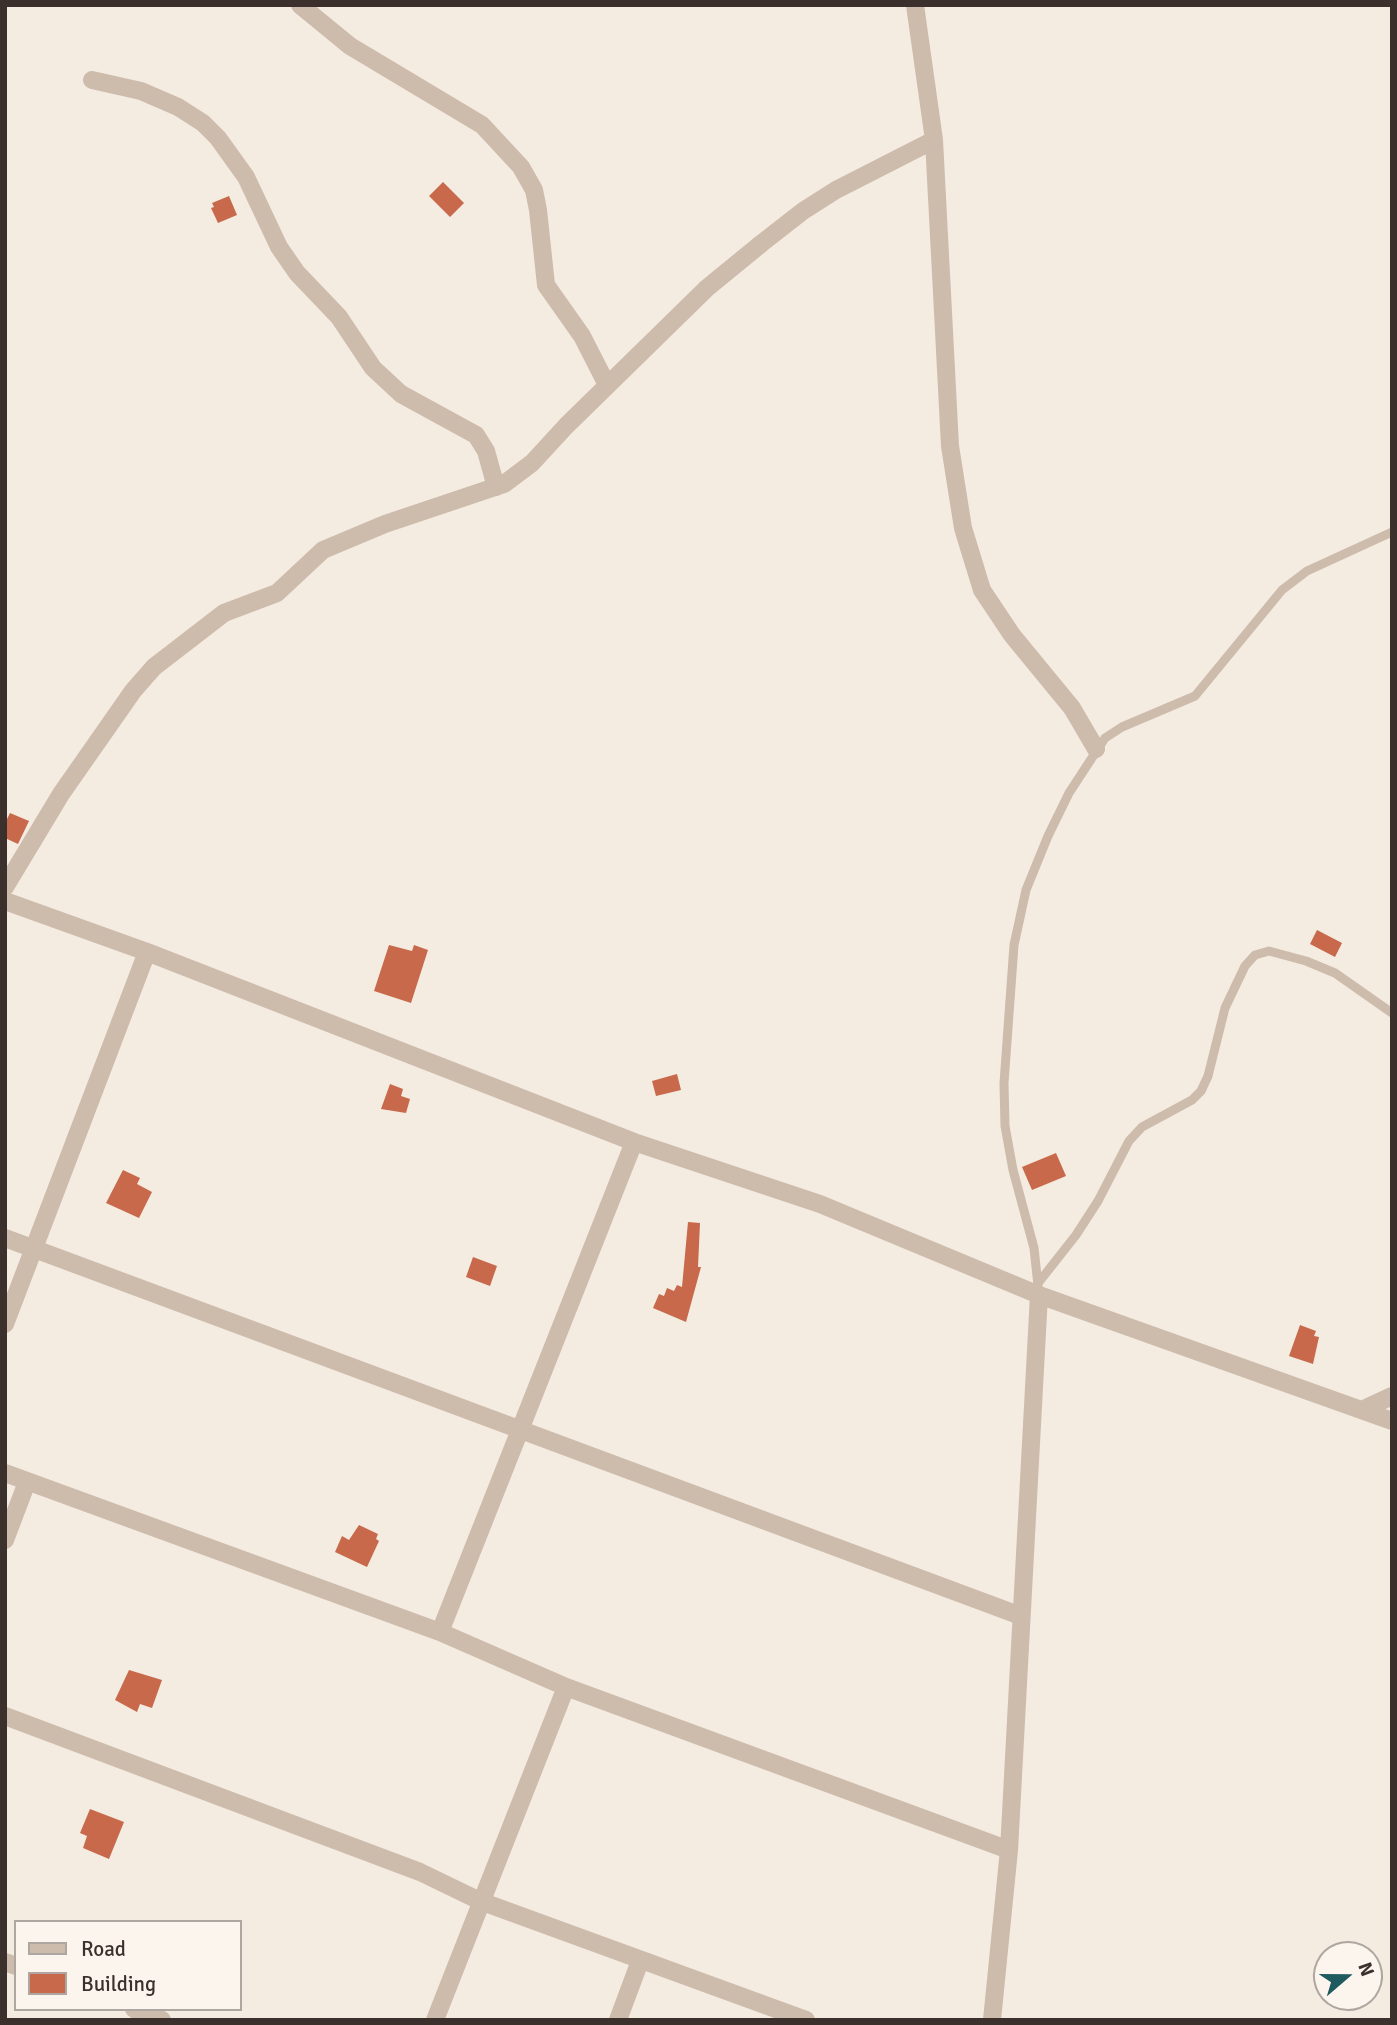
<!DOCTYPE html>
<html>
<head>
<meta charset="utf-8">
<style>
	body { margin:0 }
	#map { position:relative; width:1397px; height:2025px; overflow:hidden; background:#f4ebe1; font-family:Signika,sans-serif }
	canvas { display:block }
	.frame { position:absolute; inset:0; border:7px solid #3b302b; pointer-events:none }
	.legend { position:absolute; left:14px; top:1920px; width:228px; height:91px; box-sizing:border-box; background:#fbf5ee; border:2px solid #aea6a0; margin:0; padding:9px 12px; list-style:none; font-size:21px; color:#3b302b }
	.legend li { display:flex; align-items:center; gap:14px; height:35px }
	.legend b { width:35px; border:2px solid #aea6a0 }
	.north { position:absolute; left:1313px; top:1941px; width:70px; height:70px; box-sizing:border-box; background:#fbf5ee; border:2px solid #aea6a0; border-radius:50%; rotate:70deg; font-size:19px; font-weight:700; line-height:28px; text-align:center; color:#3b302b }
	.north::after { content:''; display:block; margin:auto; width:24px; height:32px; background:#1f5a5e; clip-path:polygon(50% 0,100% 100%,50% 72%,0 100%) }
</style>
</head>
<body>
<div id="map">
<canvas width="1397" height="2025"></canvas>
<div class="frame"></div>
<ul class="legend">
<li><b style="height:9px;background:#cdbbac"></b>Road</li>
<li><b style="height:19px;background:#c8694b"></b>Building</li>
</ul>
<div class="north">N</div>
</div>
<script>
const ctx = document.querySelector('canvas').getContext('2d');
ctx.lineJoin = 'round';
function fillPath(path, color) { ctx.fillStyle = color; ctx.fill(path, 'evenodd'); }
const toPath = rows => new Path2D(rows.map(r => 'M' + r).join(''));
function strokePath(path, color, width, dash) { ctx.strokeStyle = color; ctx.lineWidth = width; ctx.lineCap = dash ? 'butt' : 'round'; ctx.setLineDash(dash || []); ctx.stroke(path); }
fillPath(toPath([
	[443,182,464,203,450,217,429,196],
	[229,196,237,215,218,223,211,208,214,207,212,203],
	[10,813,29,821,18,844,5,838,5,823],
	[1317,930,1342,943,1335,957,1310,944],
	[389,945,412,951,414,945,428,950,411,1003,374,991],
	[677,1074,681,1090,656,1096,652,1081],
	[390,1084,403,1089,401,1096,410,1099,406,1113,381,1109],
	[1056,1153,1066,1176,1032,1190,1022,1167],
	[123,1170,140,1178,137,1184,152,1192,139,1218,106,1203],
	[688,1222,700,1223,698,1267,701,1267,686,1322,653,1308,659,1294,664,1296,667,1288,674,1291,677,1285,682,1287],
	[473,1257,497,1266,490,1286,466,1277],
	[1300,1325,1316,1331,1314,1336,1319,1337,1313,1364,1289,1356],
	[359,1525,378,1534,376,1539,379,1541,367,1567,335,1552,342,1536,349,1540],
	[129,1670,162,1680,152,1708,140,1704,137,1712,115,1700],
	[90,1809,124,1822,109,1859,83,1848,87,1836,80,1833]
]), '#c8694b');
strokePath(toPath([
	[1039,1282,1076,1235,1098,1201,1129,1141,1142,1127,1192,1100,1201,1091,1208,1076,1225,1008,1245,966,1255,955,1269,951,1306,961,1335,973,1392,1013],
	[1039,1295,1034,1248,1013,1170,1005,1126,1004,1083,1014,945,1026,890,1048,836,1069,793,1105,738,1122,727,1195,696,1282,590,1307,571,1392,532]
]), '#cdbbac', 9);
strokePath(toPath([
	[300,5,350,46,482,125,521,167,534,190,538,210,546,285,582,336,607,385],
	[915,5,934,140,950,446,963,528,982,590,1012,635,1072,708,1096,749],
	[92,80,141,91,178,107,203,123,218,138,246,177,279,247,297,273,339,317,373,368,401,394,476,435,486,451,496,487],
	[5,887,61,794,133,691,154,667,224,613,277,593,323,550,385,524,504,484,532,463,566,426,707,288,762,243,803,211,836,190,934,140],
	[5,901,147,952,634,1142,820,1204,1039,1295,1392,1421],
	[5,1238,1021,1616],
	[5,1324,147,952],
	[1362,1410,1392,1396],
	[5,1473,440,1632,566,1687,1009,1850],
	[5,1540,27,1482],
	[440,1632,634,1142],
	[5,1716,420,1872,480,1901,806,2020],
	[5,1962,16,1966],
	[134,2009,162,2020],
	[435,2020,566,1687],
	[618,2020,640,1961],
	[992,2020,1009,1850,1039,1295]
]), '#cdbbac', 18);
</script>
</body>
</html>
